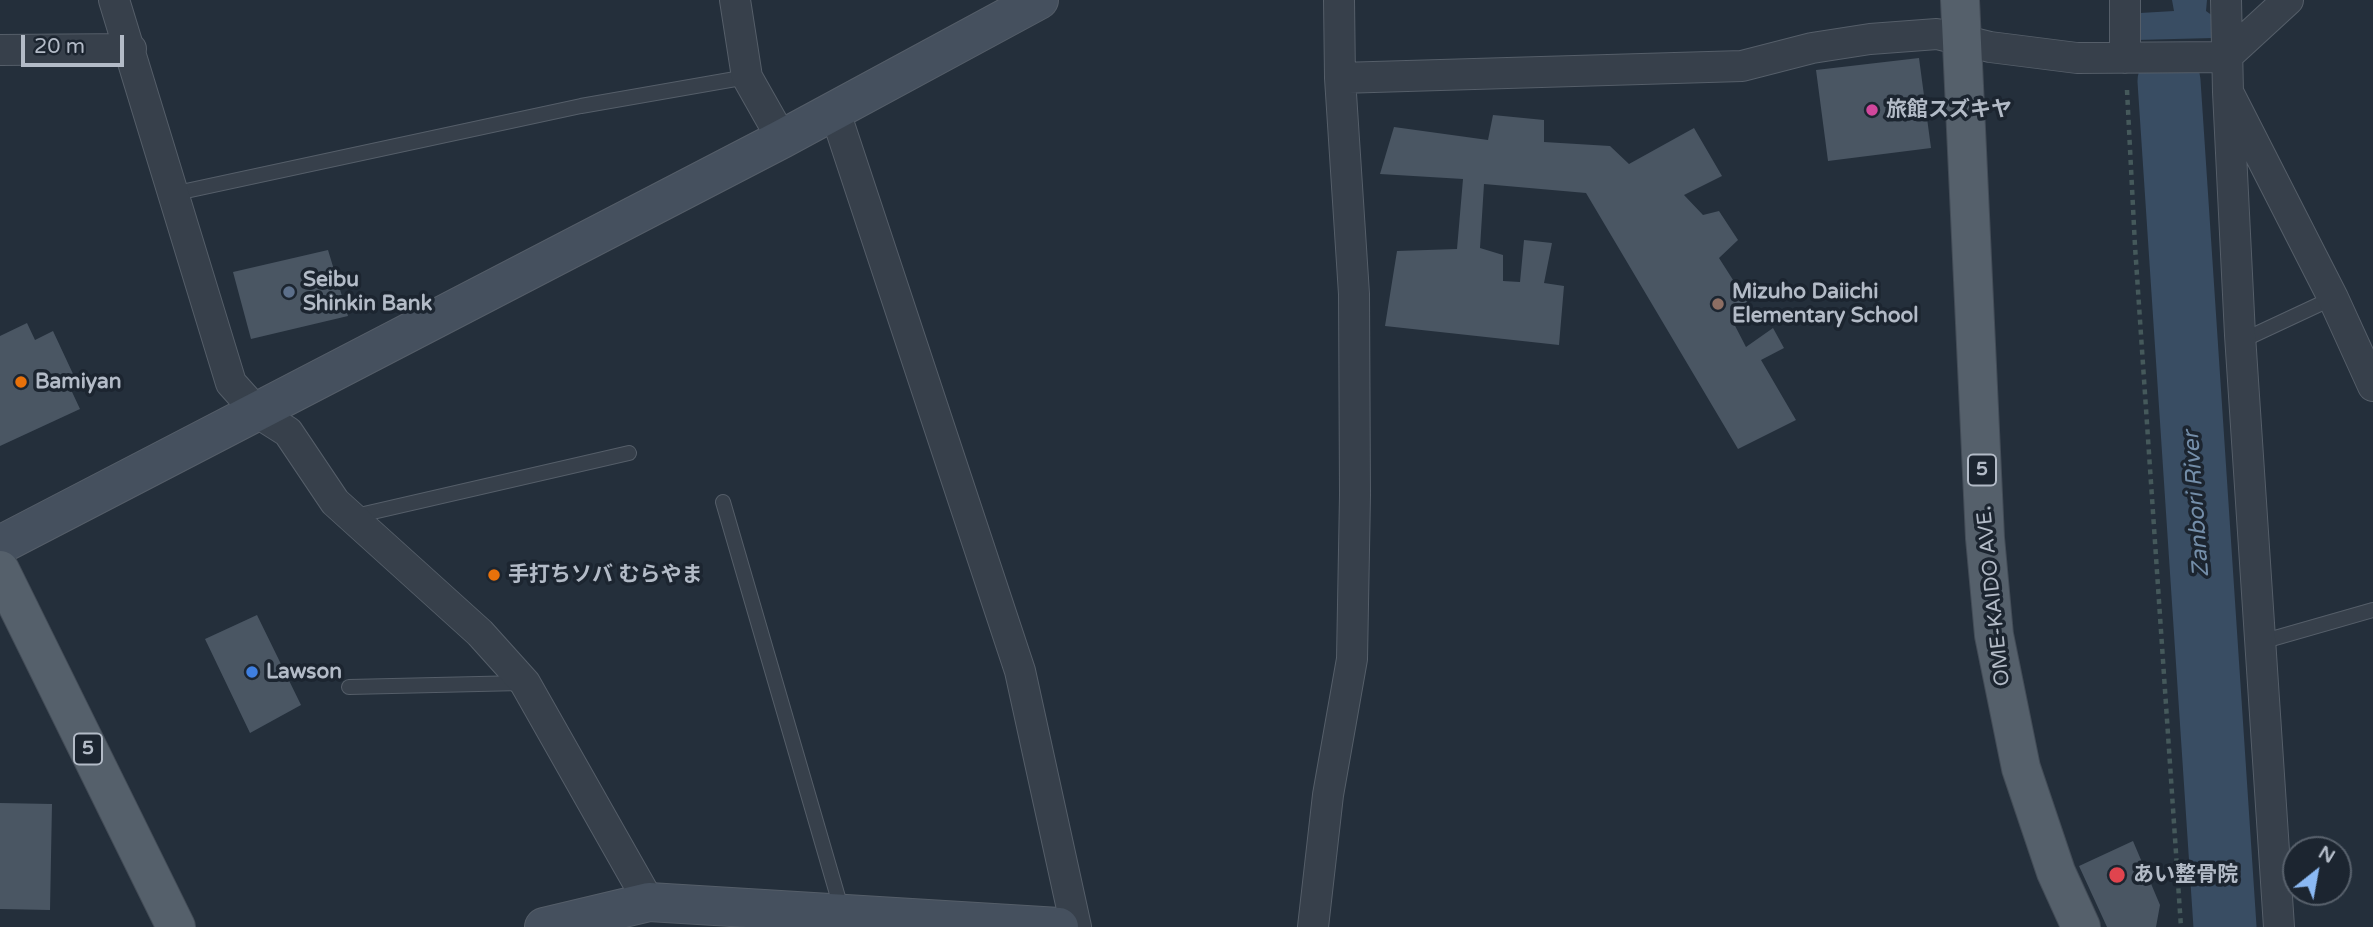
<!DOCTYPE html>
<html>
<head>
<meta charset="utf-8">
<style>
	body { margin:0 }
	#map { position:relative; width:2373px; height:927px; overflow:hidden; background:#242f3b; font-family:"Varela Round",sans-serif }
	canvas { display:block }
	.north { position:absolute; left:2282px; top:836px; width:70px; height:70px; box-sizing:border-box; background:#1c2530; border:2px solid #58616c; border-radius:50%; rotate:31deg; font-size:19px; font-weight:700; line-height:28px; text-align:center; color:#b3bbc7 }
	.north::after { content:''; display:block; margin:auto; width:24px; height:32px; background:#8bb9f3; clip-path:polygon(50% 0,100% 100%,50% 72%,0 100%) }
	.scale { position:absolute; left:21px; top:35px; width:103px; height:32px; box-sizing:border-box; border:4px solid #b3bbc7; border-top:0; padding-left:9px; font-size:21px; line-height:24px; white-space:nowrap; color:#b3bbc7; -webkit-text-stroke:5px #1c2530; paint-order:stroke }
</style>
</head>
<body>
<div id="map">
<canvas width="2373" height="927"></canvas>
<div class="north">N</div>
<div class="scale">20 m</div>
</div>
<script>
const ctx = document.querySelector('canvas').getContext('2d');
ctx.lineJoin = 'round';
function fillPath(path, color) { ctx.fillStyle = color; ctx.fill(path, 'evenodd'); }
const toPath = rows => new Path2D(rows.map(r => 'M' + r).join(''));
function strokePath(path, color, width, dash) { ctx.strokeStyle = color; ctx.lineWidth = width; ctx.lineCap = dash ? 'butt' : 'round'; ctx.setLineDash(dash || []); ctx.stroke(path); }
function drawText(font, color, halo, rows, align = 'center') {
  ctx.font = font + ' "Varela Round","Noto Sans JP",sans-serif'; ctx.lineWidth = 7; ctx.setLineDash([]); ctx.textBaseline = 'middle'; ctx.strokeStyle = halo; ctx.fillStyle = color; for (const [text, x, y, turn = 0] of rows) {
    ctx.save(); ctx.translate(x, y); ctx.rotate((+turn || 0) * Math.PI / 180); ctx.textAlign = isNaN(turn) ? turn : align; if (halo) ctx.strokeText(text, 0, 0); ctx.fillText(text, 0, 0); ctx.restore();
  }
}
fillPath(toPath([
	[2172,0,2207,0,2206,11,2213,16,2213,38,2136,40,2140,13,2174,11]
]), '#394d63');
strokePath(toPath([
	[2169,81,2225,927]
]), '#394d63', 63);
fillPath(toPath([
	[1919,58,1931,148,1828,161,1816,70],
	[1493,115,1544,120,1544,142,1610,146,1629,164,1694,128,1722,176,1684,195,1703,215,1719,211,1738,240,1719,258,1749,305,1731,318,1746,347,1773,328,1784,348,1761,360,1796,420,1738,449,1586,193,1484,184,1480,248,1503,255,1503,281,1520,282,1524,240,1552,243,1544,283,1564,286,1559,345,1385,326,1397,251,1457,249,1463,179,1380,174,1394,127,1488,140],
	[328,250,348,316,251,339,233,272],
	[27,323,35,340,53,331,74,376,66,379,80,409,0,446,0,336],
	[257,615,301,705,250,733,205,639],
	[0,803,52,804,50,910,0,909],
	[2133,841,2160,905,2156,927,2107,927,2079,866]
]), '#4a5663');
const lane = toPath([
	[172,194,581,106,747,77],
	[2241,341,2333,298],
	[723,502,842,911],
	[351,517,629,453],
	[2261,642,2373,610],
	[349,687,522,683]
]);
const street = toPath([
	[114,0,231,383,258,413,288,432,335,502,480,633,525,683,649,902],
	[735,0,747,77,782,139],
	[2125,0,2125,58],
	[2226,0,2228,92,2333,298,2373,386],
	[0,50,131,49],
	[1340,78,1742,66,1812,48,1870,39,1937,34,1990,47,2077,58,2226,57,2288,0],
	[2228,92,2240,335,2279,927],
	[834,109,1020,671,1076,927],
	[1313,927,1328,795,1352,659,1355,495,1354,294,1340,78,1339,0]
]);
const secondary = toPath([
	[0,545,782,139,1039,0],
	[544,927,649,902,1059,927]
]);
const primary = toPath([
	[1960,0,1985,538,1994,635,2021,768,2056,872,2081,927],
	[0,570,176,927]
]);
strokePath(lane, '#555e69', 16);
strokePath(street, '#555e69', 32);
strokePath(secondary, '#555e69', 40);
strokePath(primary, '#434c57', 40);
strokePath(toPath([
	[2127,90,2135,246,2181,927]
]), '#45595b', 4.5, [5, 5]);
strokePath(lane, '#37404b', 14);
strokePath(street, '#37404b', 30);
strokePath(secondary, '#45505e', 38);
strokePath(primary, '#55606b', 38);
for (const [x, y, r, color] of [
	[1872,110,7,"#d1479c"],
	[289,292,7,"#5c6f8a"],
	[1718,304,7,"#8d6e63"],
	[21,382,7,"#e8710a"],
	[494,575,7,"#e8710a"],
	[252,672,7,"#3f7fe0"],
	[2117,875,9,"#e0444e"]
]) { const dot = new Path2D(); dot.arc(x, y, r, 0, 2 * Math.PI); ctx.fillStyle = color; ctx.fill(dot); strokePath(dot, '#1c2530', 2.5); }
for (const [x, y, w] of [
	[1982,470,28],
	[88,749,28]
]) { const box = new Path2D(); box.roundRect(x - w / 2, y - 15.5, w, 31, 5); ctx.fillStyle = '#1c2530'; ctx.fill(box); strokePath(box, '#b3bbc7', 2); }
drawText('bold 19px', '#b3bbc7', null, [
	["5",1982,470],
	["5",88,749]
]);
drawText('bold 21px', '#b3bbc7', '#1c2530', [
	["旅館スズキヤ",1886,110],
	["Seibu",303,280],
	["Shinkin Bank",303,304],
	["Mizuho Daiichi",1732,292],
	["Elementary School",1732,316],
	["Bamiyan",35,382],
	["手打ちソバ むらやま",508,575],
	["Lawson",266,672],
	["あい整骨院",2133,875]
], 'left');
drawText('21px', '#b3bbc7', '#1c2530', [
	["OME-KAIDO AVE.",1994,596,-96]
]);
drawText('italic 23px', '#748ea9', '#1c2530', [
	["Zanbori River",2197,504,-94]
]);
</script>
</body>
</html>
